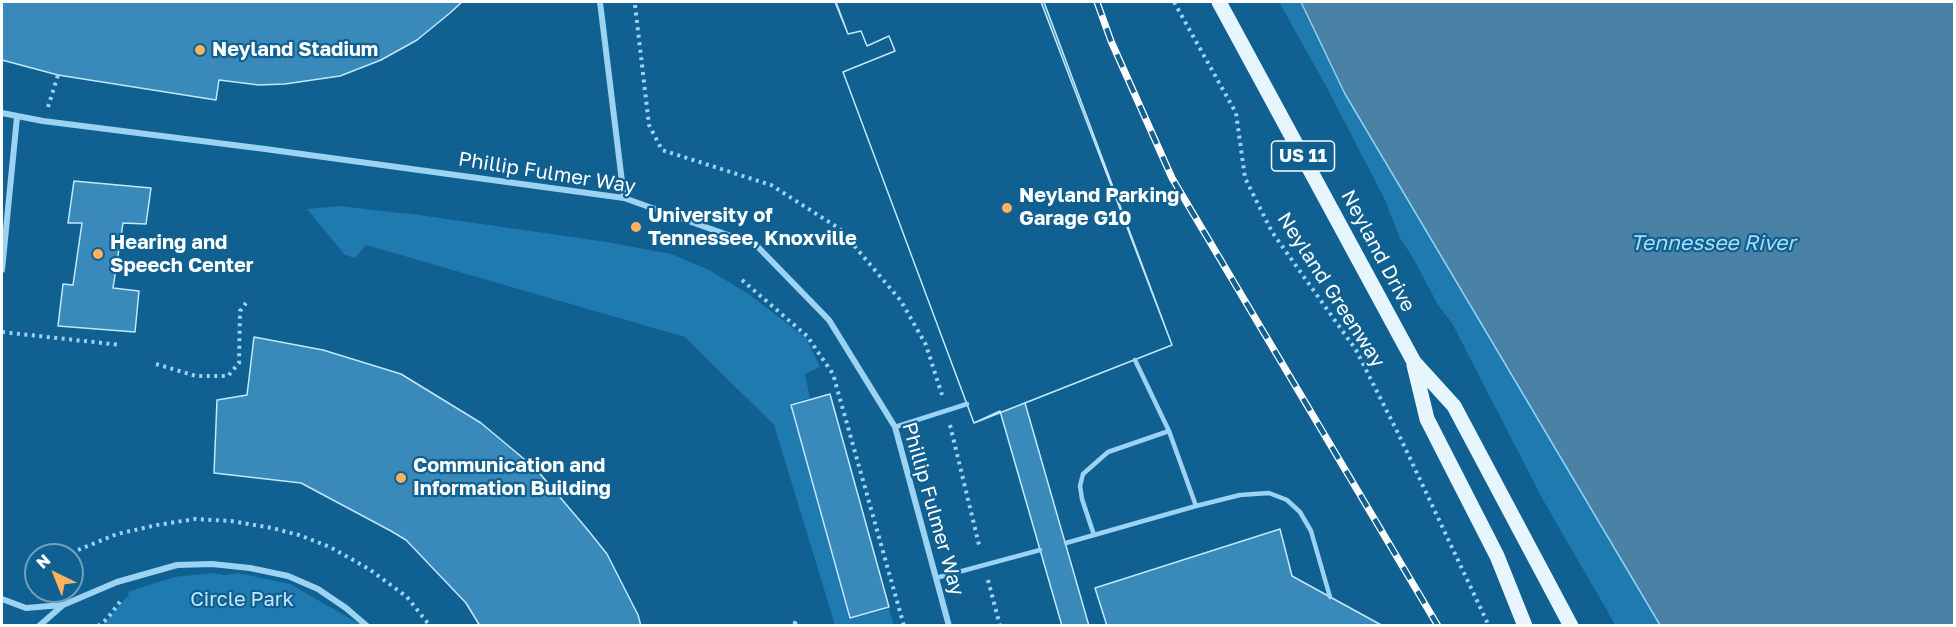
<!DOCTYPE html>
<html>
<head>
<meta charset="utf-8">
<style>
	body { margin:0 }
	#map { position:relative; width:1956px; height:627px; overflow:hidden; background:#106091; font-family:"Golos Text",sans-serif }
	canvas { display:block }
	.frame { position:absolute; inset:0; border:3px solid #fff; pointer-events:none }
	.north { position:absolute; left:24px; top:543px; width:60px; height:60px; box-sizing:border-box; background:#106091; border:2px solid #70a0bd; border-radius:50%; rotate:317deg; font-size:16px; font-weight:700; line-height:24px; text-align:center; color:#fff }
	.north::after { content:''; display:block; margin:auto; width:21px; height:27px; background:#ffb35d; clip-path:polygon(50% 0,100% 100%,50% 72%,0 100%) }
</style>
</head>
<body>
<div id="map">
<canvas width="1956" height="627"></canvas>
<div class="frame"></div>
<div class="north">N</div>
</div>
<script>
const ctx = document.querySelector('canvas').getContext('2d');
ctx.lineJoin = 'round';
function fillPath(path, color) { ctx.fillStyle = color; ctx.fill(path, 'evenodd'); }
const toPath = rows => new Path2D(rows.map(r => 'M' + r).join(''));
function strokePath(path, color, width, dash) { ctx.strokeStyle = color; ctx.lineWidth = width; ctx.lineCap = dash ? 'butt' : 'round'; ctx.setLineDash(dash || []); ctx.stroke(path); }
function drawText(font, color, halo, rows, align = 'center') {
  ctx.font = font + ' "Golos Text",sans-serif'; ctx.lineWidth = 4.5; ctx.setLineDash([]); ctx.textBaseline = 'middle'; ctx.strokeStyle = halo; ctx.fillStyle = color; for (const [text, x, y, turn = 0] of rows) {
    ctx.save(); ctx.translate(x, y); ctx.rotate((+turn || 0) * Math.PI / 180); ctx.textAlign = isNaN(turn) ? turn : align; if (halo) ctx.strokeText(text, 0, 0); ctx.fillText(text, 0, 0); ctx.restore();
  }
}
fillPath(toPath([
	[1279,2,1301,2,1345,94,1660,625,1615,625,1608,612,1543,500,1452,323,1438,305,1412,256,1401,240,1384,198,1326,86],
	[339,206,419,215,607,242,671,254,709,270,750,295,806,338,820,367,805,374,810,398,790,404,849,619,889,609,894,625,835,625,774,425,685,337,366,245,355,258,345,255,307,209],
	[212,573,225,575,238,573,290,584,363,626,102,626,129,594,128,592,174,577]
]), '#1f7aaf');
const water = toPath([
	[1301,2,1954,2,1954,625,1660,625,1345,94,1301,2]
]);
fillPath(water, '#4982a5');
strokePath(water, '#8dd1f7', 1.5);
const building = toPath([
	[2,2,462,2,450,13,417,40,381,60,340,76,285,84,259,85,219,80,216,100,58,75,2,60,2,2],
	[835,2,1044,2,1172,345,974,423,843,72,895,51,889,36,867,46,861,31,848,34,835,2],
	[836,2,1041,2,1172,345,1025,403,1089,626,1062,626,1000,411,974,423,843,72,895,51,889,36,867,46,861,31,848,34,836,2],
	[74,181,151,188,146,224,123,223,113,288,139,291,135,332,58,326,63,284,73,285,82,223,68,223,74,181],
	[254,337,323,350,401,374,481,423,536,469,587,529,607,554,638,615,641,626,480,626,466,603,406,540,391,531,301,483,214,473,217,400,247,395,254,337],
	[830,394,889,607,850,618,791,405,830,394],
	[1280,529,1292,576,1383,626,1107,626,1095,588,1280,529]
]);
fillPath(building, '#398aba');
strokePath(building, '#c3e8fd', 1.5);
strokePath(toPath([
	[1174,2,1236,113,1245,178,1272,232,1356,350,1399,435,1489,626],
	[635,5,649,125,662,150,771,185,840,229,901,301,926,345,942,395],
	[48,107,58,75],
	[742,280,807,336,833,374,904,626],
	[2,332,121,345],
	[156,364,196,376,228,376,239,363,240,311,246,303],
	[950,425,980,549],
	[78,550,117,534,157,525,195,519,231,521,272,528,299,535,330,547,369,569,407,597,430,626],
	[988,580,1000,626],
	[98,626,107,619,122,599]
]), '#9cd3f3', 4, [3, 4.5]);
strokePath(toPath([
	[895,427,967,404],
	[1196,506,1240,495,1269,493,1287,500,1300,512,1311,531,1330,597],
	[1094,535,1082,499,1080,486,1083,474,1108,452,1169,431],
	[1066,543,1196,506,1169,431,1135,360],
	[936,578,1040,550],
	[795,623,796,626]
]), '#9cd3f3', 4.5);
strokePath(toPath([
	[600,2,624,198],
	[2,113,43,121,265,149,624,198,756,245,829,320,895,427,949,626],
	[2,270,17,117],
	[2,599,26,608,62,605],
	[39,626,63,605,117,582,177,565,212,564,250,568,288,576,318,589,346,608,367,626]
]), '#9cd3f3', 6);
strokePath(toPath([
	[1219,2,1414,362,1454,406,1571,626],
	[1414,365,1427,419,1497,556,1525,626]
]), '#e7f5ff', 15);
const rail = toPath([
	[1097,2,1111,41,1172,178,1438,626]
]);
strokePath(rail, '#fff', 7);
strokePath(rail, '#106091', 4.5, [14]);
for (const [x, y, r, color] of [
	[200,50,6,"#ffb35d"],
	[1007,208,6,"#ffb35d"],
	[636,227,6,"#ffb35d"],
	[98,254,6,"#ffb35d"],
	[401,478,6,"#ffb35d"]
]) { const dot = new Path2D(); dot.arc(x, y, r, 0, 2 * Math.PI); ctx.fillStyle = color; ctx.fill(dot); strokePath(dot, '#106091', 2); }
for (const [x, y, w] of [
	[1303,156,63]
]) { const box = new Path2D(); box.roundRect(x - w / 2, y - 15, w, 30, 4.5); ctx.fillStyle = '#106091'; ctx.fill(box); strokePath(box, '#fff', 1.5); }
drawText('bold 18px', '#fff', null, [
	["US 11",1303,156]
]);
drawText('bold 20px', '#fff', '#106091', [
	["Neyland Stadium",212,50],
	["Neyland Parking",1019,196],
	["Garage G10",1019,219],
	["University of",648,216],
	["Tennessee, Knoxville",648,239],
	["Hearing and",110,243],
	["Speech Center",110,266],
	["Communication and",413,466],
	["Information Building",413,489]
], 'left');
drawText('20px', '#fff', '#106091', [
	["Phillip Fulmer Way",547,173,9],
	["Neyland Drive",1378,251,62],
	["Neyland Greenway",1331,290,57],
	["Phillip Fulmer Way",933,509,74]
]);
drawText('20px', '#c3e8fd', '#106091', [
	["Circle Park",242,600]
]);
drawText('italic 21px', '#a8dcfa', '#106091', [
	["Tennessee River",1713,243]
]);
</script>
</body>
</html>
